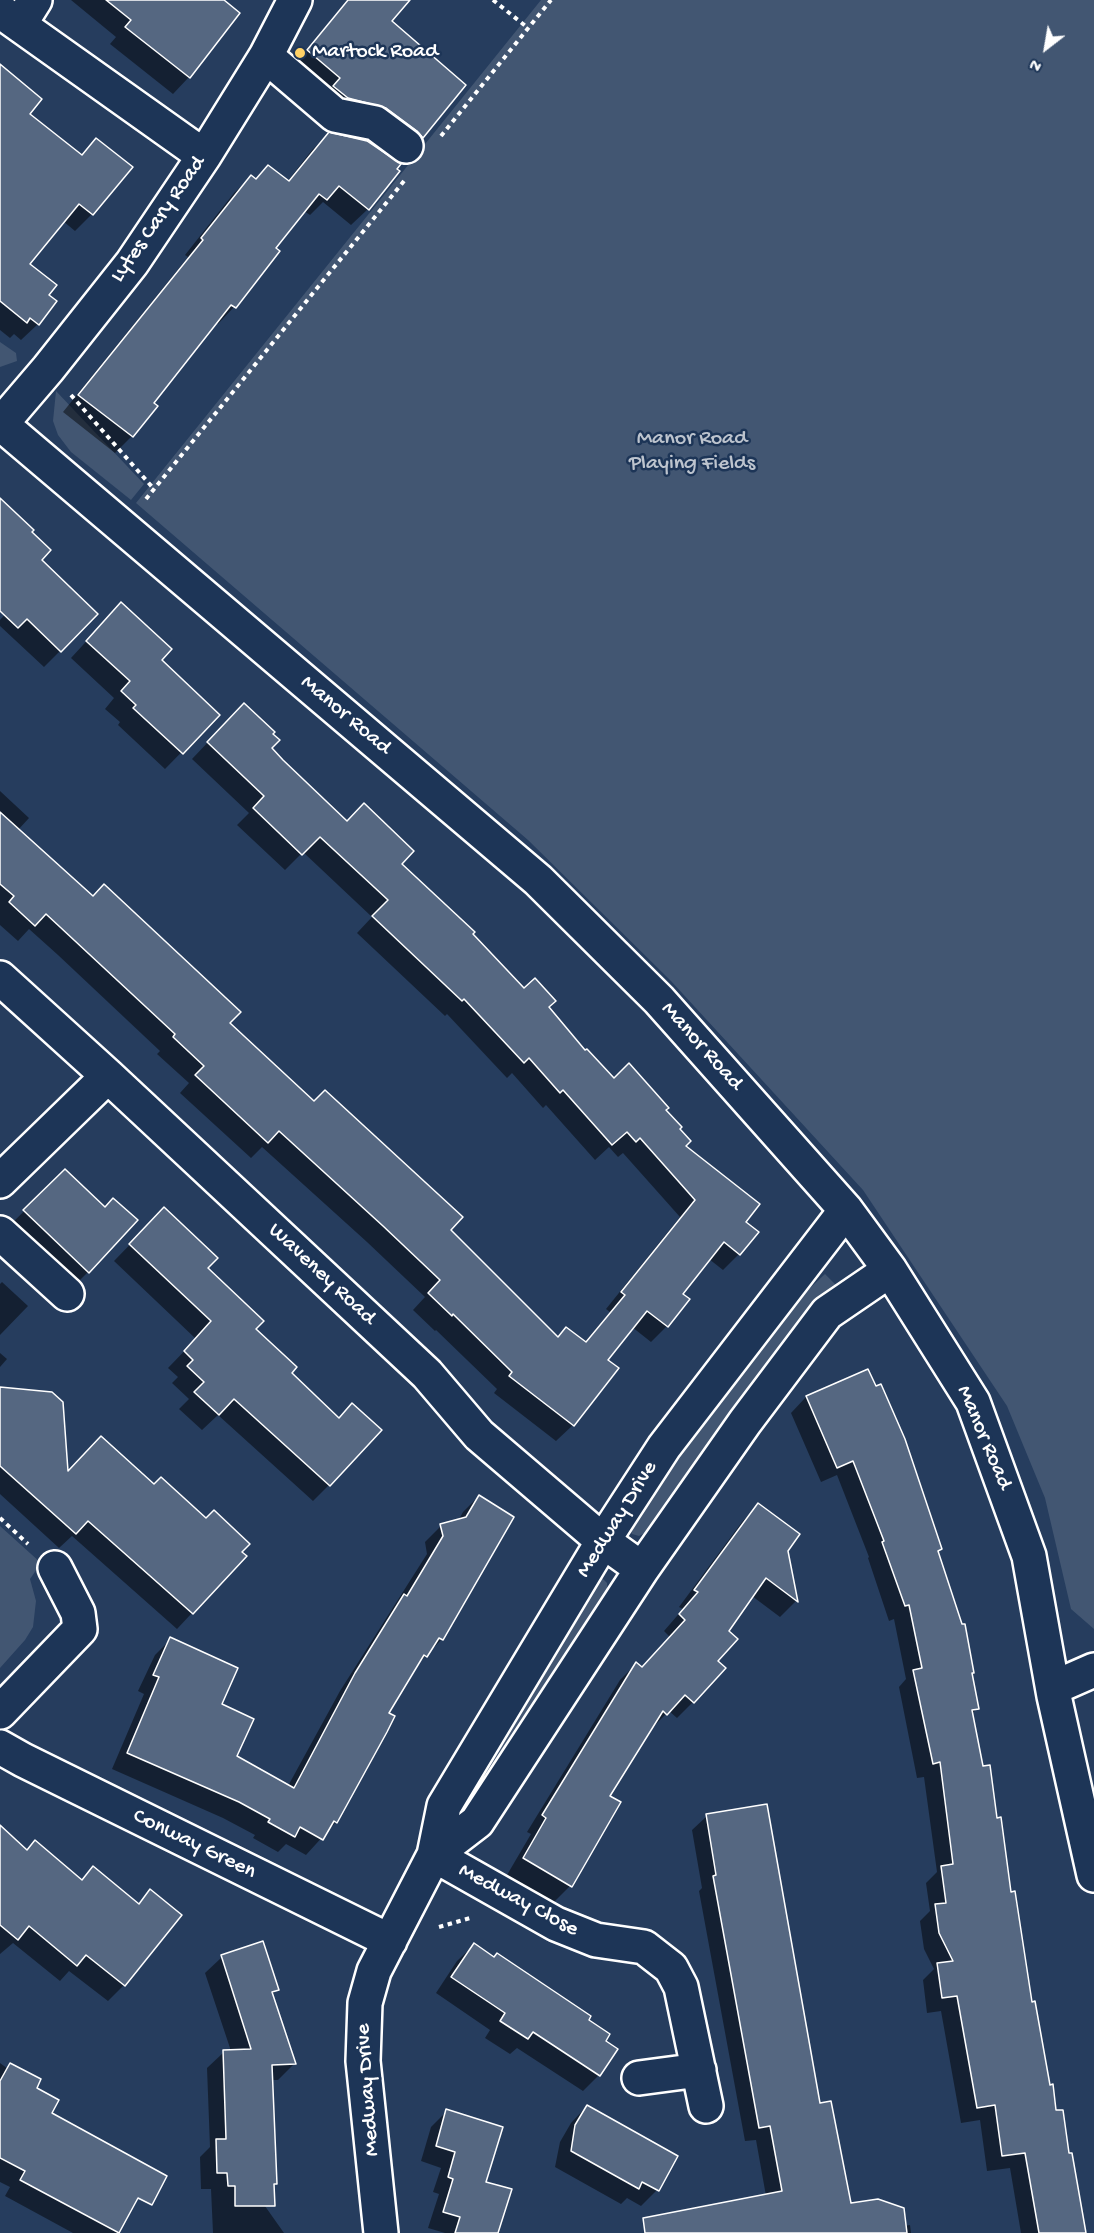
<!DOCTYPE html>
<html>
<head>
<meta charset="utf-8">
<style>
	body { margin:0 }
	#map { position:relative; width:1094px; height:2233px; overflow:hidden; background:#263d5e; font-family:"Gochi Hand",sans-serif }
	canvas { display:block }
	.north { position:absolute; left:1016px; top:18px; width:60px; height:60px; -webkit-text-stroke:4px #1d3557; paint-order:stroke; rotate:211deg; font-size:16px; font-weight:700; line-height:24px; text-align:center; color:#fff }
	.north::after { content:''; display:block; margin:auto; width:21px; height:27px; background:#fff; clip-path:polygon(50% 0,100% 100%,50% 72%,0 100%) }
</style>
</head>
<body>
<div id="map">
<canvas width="1094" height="2233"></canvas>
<div class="north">N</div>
</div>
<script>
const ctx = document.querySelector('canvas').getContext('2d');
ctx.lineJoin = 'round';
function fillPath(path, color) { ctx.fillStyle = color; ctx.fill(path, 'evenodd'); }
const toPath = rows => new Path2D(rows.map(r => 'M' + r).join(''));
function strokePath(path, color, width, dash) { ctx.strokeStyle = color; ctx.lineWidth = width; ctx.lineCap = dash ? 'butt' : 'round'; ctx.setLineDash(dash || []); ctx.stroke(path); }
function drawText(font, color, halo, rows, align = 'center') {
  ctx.font = font + ' "Gochi Hand",sans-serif'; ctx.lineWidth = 5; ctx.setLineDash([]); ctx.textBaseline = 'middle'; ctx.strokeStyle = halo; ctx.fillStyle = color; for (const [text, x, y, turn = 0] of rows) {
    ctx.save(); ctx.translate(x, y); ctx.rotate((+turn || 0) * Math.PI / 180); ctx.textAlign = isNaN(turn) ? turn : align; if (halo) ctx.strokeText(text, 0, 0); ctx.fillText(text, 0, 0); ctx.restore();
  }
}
fillPath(toPath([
	[541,0,1094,0,1094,1629,1071,1609,1045,1498,1007,1406,863,1190,671,981,528,840,136,503],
	[0,342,16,353,17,361,0,367],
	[56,391,144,484,131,500,71,452,58,435,53,421],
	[825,1274,836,1285,806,1317,649,1531,639,1536,632,1534,629,1528,632,1518,794,1303],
	[0,1526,41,1563,30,1579,36,1601,33,1627,25,1640,0,1668],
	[598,1577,603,1579,607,1583,607,1591,458,1833,447,1824]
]), '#425672');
fillPath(toPath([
	[71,0,221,0,238,13,189,77,173,94,110,44,116,37],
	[360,0,408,0,390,21,464,85,422,137,406,153,292,67,334,20],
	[0,70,27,114,80,156,96,140,130,167,92,214,75,231,63,221,28,264,47,295,38,324,21,340,14,334,10,338,0,330],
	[329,134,368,209,351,225,323,202,310,215,304,211,274,248,278,251,234,307,218,324,216,322,152,403,156,406,132,436,115,453,63,412,188,257,185,255,234,193,251,177,255,180,268,167,287,182,312,150],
	[0,505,30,532,40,560,60,651,44,667,0,626,0,620,8,611,0,603],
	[105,621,160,660,218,715,165,769,118,725,120,722,105,709,114,698,71,658],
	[228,721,270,748,347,823,400,864,524,990,548,1008,584,1052,614,1080,664,1111,678,1129,683,1146,744,1222,739,1254,723,1270,709,1259,681,1294,667,1326,651,1342,632,1327,606,1360,573,1425,556,1441,494,1393,497,1389,436,1330,435,1331,413,1310,425,1297,367,1242,262,1147,251,1158,180,1093,189,1083,157,1054,160,1051,58,955,29,929,18,941,0,925,0,791,29,818,18,830,449,1230,557,1338,584,1343,610,1312,606,1309,680,1217,623,1153,618,1157,609,1147,595,1160,546,1105,543,1108,512,1073,507,1078,447,1014,445,1016,357,933,372,917,303,852,285,870,237,825,249,813,192,759],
	[65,1171,88,1272,72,1288,8,1227],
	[148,1226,206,1268,290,1373,329,1485,313,1501,218,1415,202,1430,179,1409,189,1399,172,1383,178,1377,168,1368,196,1339,114,1261],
	[2,1282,28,1306,0,1335,0,1284],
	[0,1353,7,1359,0,1367],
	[867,1371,937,1552,970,1675,977,1708,972,1714,982,1768,996,1820,1030,2004,1081,2233,1021,2233,1010,2168,987,2171,980,2120,961,2123,941,2011,927,2013,923,1980,934,1969,924,1949,920,1921,930,1911,926,1883,937,1872,924,1777,917,1778,899,1687,906,1679,894,1619,889,1621,868,1558,869,1557,837,1475,821,1482,791,1413,806,1397],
	[0,1388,67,1473,192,1613,177,1629,72,1536,59,1548,0,1494],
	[479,1496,442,1639,415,1667,387,1713,336,1822,306,1855,286,1844,278,1852,253,1838,255,1835,223,1818,112,1769,144,1694,138,1691,155,1655,171,1639,220,1705,235,1756,288,1786,340,1691,427,1554,425,1542,441,1526,458,1521,463,1512],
	[758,1505,786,1551,796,1601,780,1617,752,1596,727,1631,693,1702,677,1718,669,1711,650,1730,608,1796,570,1886,554,1902,507,1875,531,1834,527,1832,620,1680,636,1664,641,1669,670,1637,664,1631,683,1609,679,1607,742,1522],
	[707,1816,819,2105,850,2205,904,2226,910,2225,911,2233,680,2233,766,2196,756,2140,745,2141,699,1891,702,1888,692,1830],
	[0,1827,26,1851,81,1881,94,1868,138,1904,151,1891,180,1915,124,1985,108,2001,69,1971,60,1981,13,1943,0,1954],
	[474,1945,587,2020,604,2041,599,2075,583,2091,517,2048,510,2054,485,2038,490,2030,436,1993,457,1961],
	[222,1957,277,1989,272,1995,294,2064,278,2080,271,2080,276,2183,260,2199,284,2233,213,2233,211,2189,201,2189,200,2157,210,2147,207,2068,224,2052,231,2051,205,1973],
	[0,2063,35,2089,50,2113,143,2188,117,2233,73,2233,5,2196,10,2187,0,2182],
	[587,2106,657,2190,641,2206,627,2198,621,2204,555,2167,560,2142,571,2123],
	[447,2111,485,2183,496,2233,445,2233,428,2228,439,2194,433,2192,441,2168,421,2161,431,2127]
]), '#0007');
const building = toPath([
	[106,0,224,0,240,13,190,78,125,27,131,20,106,0],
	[348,0,410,0,392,21,466,85,423,138,417,131,386,108,348,98,333,86,340,78,307,50,348,0],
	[0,64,42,99,30,114,82,155,96,138,133,167,93,215,79,204,30,264,57,285,49,295,57,301,39,325,30,318,27,323,0,301,0,64],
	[329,132,367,141,401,164,397,169,400,171,369,210,339,186,327,200,319,194,276,248,280,251,236,308,231,305,154,403,158,406,133,437,78,395,203,240,201,238,251,175,256,179,268,165,289,181,329,132],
	[0,498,34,530,32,532,51,550,42,560,98,614,61,652,27,619,18,628,0,611,0,498],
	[121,602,172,649,162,660,220,715,183,754,133,708,136,705,121,691,130,681,86,641,121,602],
	[244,703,275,732,273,734,280,740,272,748,283,760,347,821,364,803,414,851,402,864,475,932,473,934,524,988,535,978,556,1001,549,1007,585,1050,587,1049,614,1078,629,1063,669,1108,666,1110,682,1127,680,1129,691,1141,686,1146,760,1204,746,1222,759,1232,740,1255,724,1242,683,1294,690,1299,668,1327,647,1311,608,1360,619,1368,574,1426,509,1376,512,1372,453,1314,452,1316,428,1293,440,1280,383,1226,279,1131,268,1143,195,1075,204,1066,173,1037,175,1034,46,914,35,926,9,902,14,896,0,884,0,812,93,896,104,884,241,1012,230,1023,314,1101,325,1090,463,1217,451,1230,558,1337,566,1327,586,1342,625,1295,621,1292,695,1200,640,1138,636,1142,627,1132,612,1145,563,1090,560,1093,529,1058,524,1063,464,999,462,1001,372,916,388,900,320,837,302,855,253,808,264,796,207,742,244,703],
	[65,1169,105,1207,113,1198,138,1220,89,1273,23,1210,65,1169],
	[164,1207,218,1258,208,1268,264,1321,256,1329,297,1367,292,1373,339,1418,352,1403,382,1430,330,1486,234,1399,219,1415,194,1392,204,1382,187,1366,193,1360,184,1351,211,1321,129,1244,164,1207],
	[868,1369,876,1386,881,1384,905,1439,942,1549,938,1551,962,1624,965,1624,974,1673,972,1673,979,1709,972,1710,983,1766,990,1765,997,1818,1001,1817,1011,1892,1015,1891,1032,2002,1035,2001,1050,2085,1053,2084,1056,2110,1063,2110,1069,2153,1072,2153,1086,2233,1039,2233,1025,2153,1002,2156,995,2105,977,2108,957,1996,942,1998,937,1963,953,1961,939,1933,935,1904,946,1903,941,1866,953,1864,940,1762,933,1764,913,1670,922,1668,909,1605,905,1606,882,1542,884,1541,853,1461,837,1468,806,1396,868,1369],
	[0,1387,52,1392,63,1402,68,1471,101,1436,154,1484,161,1477,206,1518,214,1510,250,1544,242,1552,247,1556,193,1614,88,1521,76,1534,0,1466,0,1387],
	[479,1495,514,1517,443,1640,439,1638,427,1657,424,1655,389,1713,395,1716,387,1732,337,1823,334,1821,323,1840,300,1827,295,1837,268,1822,270,1819,239,1802,127,1753,159,1677,153,1675,170,1637,238,1668,222,1704,254,1719,237,1756,294,1788,355,1673,404,1594,407,1596,443,1536,440,1524,466,1517,479,1495],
	[758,1503,800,1534,788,1551,798,1602,766,1578,729,1631,738,1639,718,1661,726,1668,694,1703,685,1695,667,1715,663,1711,610,1796,621,1802,572,1887,523,1858,546,1818,542,1815,636,1662,642,1667,685,1620,679,1614,698,1592,694,1590,758,1503],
	[767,1804,820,2103,831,2101,851,2203,878,2199,904,2208,907,2233,645,2233,643,2218,782,2191,770,2126,759,2128,713,1876,716,1875,706,1814,767,1804],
	[0,1825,27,1850,35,1840,82,1880,93,1866,139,1904,150,1889,182,1915,125,1986,86,1955,77,1966,29,1926,18,1940,0,1925,0,1825],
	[263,1941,279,1990,272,1992,296,2064,272,2065,277,2184,274,2184,275,2206,235,2206,235,2186,228,2186,227,2173,217,2173,216,2139,226,2139,223,2050,251,2049,221,1955,263,1941],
	[474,1943,494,1957,497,1953,591,2016,589,2020,610,2034,606,2041,618,2049,600,2076,533,2032,528,2039,500,2021,505,2013,451,1977,474,1943],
	[10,2063,41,2079,37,2088,59,2100,52,2113,167,2176,152,2205,138,2198,119,2233,20,2180,25,2171,0,2158,0,2081,10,2063],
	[587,2105,678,2156,659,2191,642,2182,639,2189,571,2151,575,2125,587,2105],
	[446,2109,503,2127,486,2182,512,2189,498,2233,455,2233,460,2217,443,2212,453,2179,448,2177,455,2152,436,2146,446,2109]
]);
fillPath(building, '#556781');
strokePath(building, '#fff', 1.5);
const minor = toPath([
	[0,11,204,156],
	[20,24,35,0],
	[266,56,335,115,375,123,406,146],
	[0,423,538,880,659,1000,846,1210,890,1270,973,1402,1029,1556,1054,1696,1094,1875],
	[1,424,48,369,132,263,204,156,266,56,295,0],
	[0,978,108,1076,427,1374,479,1435,603,1541,642,1569],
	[0,1181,108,1076],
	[0,1233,67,1294],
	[1053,1688,1094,1670],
	[0,1712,80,1629,78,1613,55,1568],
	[0,1747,23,1760,390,1941],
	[434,1855,477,1822,642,1569,745,1422,827,1313,890,1270],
	[434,1855,556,1924,596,1940,644,1947,671,1968,681,1987,706,2106],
	[639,2078,699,2070],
	[381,2233,363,2061,365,2003,374,1971,434,1855,444,1806,603,1541,664,1447,846,1210]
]);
strokePath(minor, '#fff', 38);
strokePath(toPath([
	[493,0,528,28],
	[441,136,551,0],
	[71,395,154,489],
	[146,499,404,181],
	[0,1518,28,1544],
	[439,1927,470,1918]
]), '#fff', 4, [4.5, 4.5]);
strokePath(minor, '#1d3557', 33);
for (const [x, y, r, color] of [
	[300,53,6,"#ffd166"]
]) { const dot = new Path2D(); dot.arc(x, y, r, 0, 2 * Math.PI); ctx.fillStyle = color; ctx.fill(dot); strokePath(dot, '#1d3557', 2); }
drawText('22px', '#fff', '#1d3557', [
	["Martock Road",312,53]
], 'left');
drawText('22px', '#fff', '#1d3557', [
	["Lytes Cary Road",159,220,-55],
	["Manor Road",345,716,40],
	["Manor Road",701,1047,48],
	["Waveney Road",321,1275,43],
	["Manor Road",983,1438,67],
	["Medway Drive",618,1520,-58],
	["Conway Green",194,1845,26],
	["Medway Close",518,1901,28],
	["Medway Drive",369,2090,-94]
]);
drawText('22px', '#bdc4ce', '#1d3557', [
	["Manor Road",692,440],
	["Playing Fields",692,465]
]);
</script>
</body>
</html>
